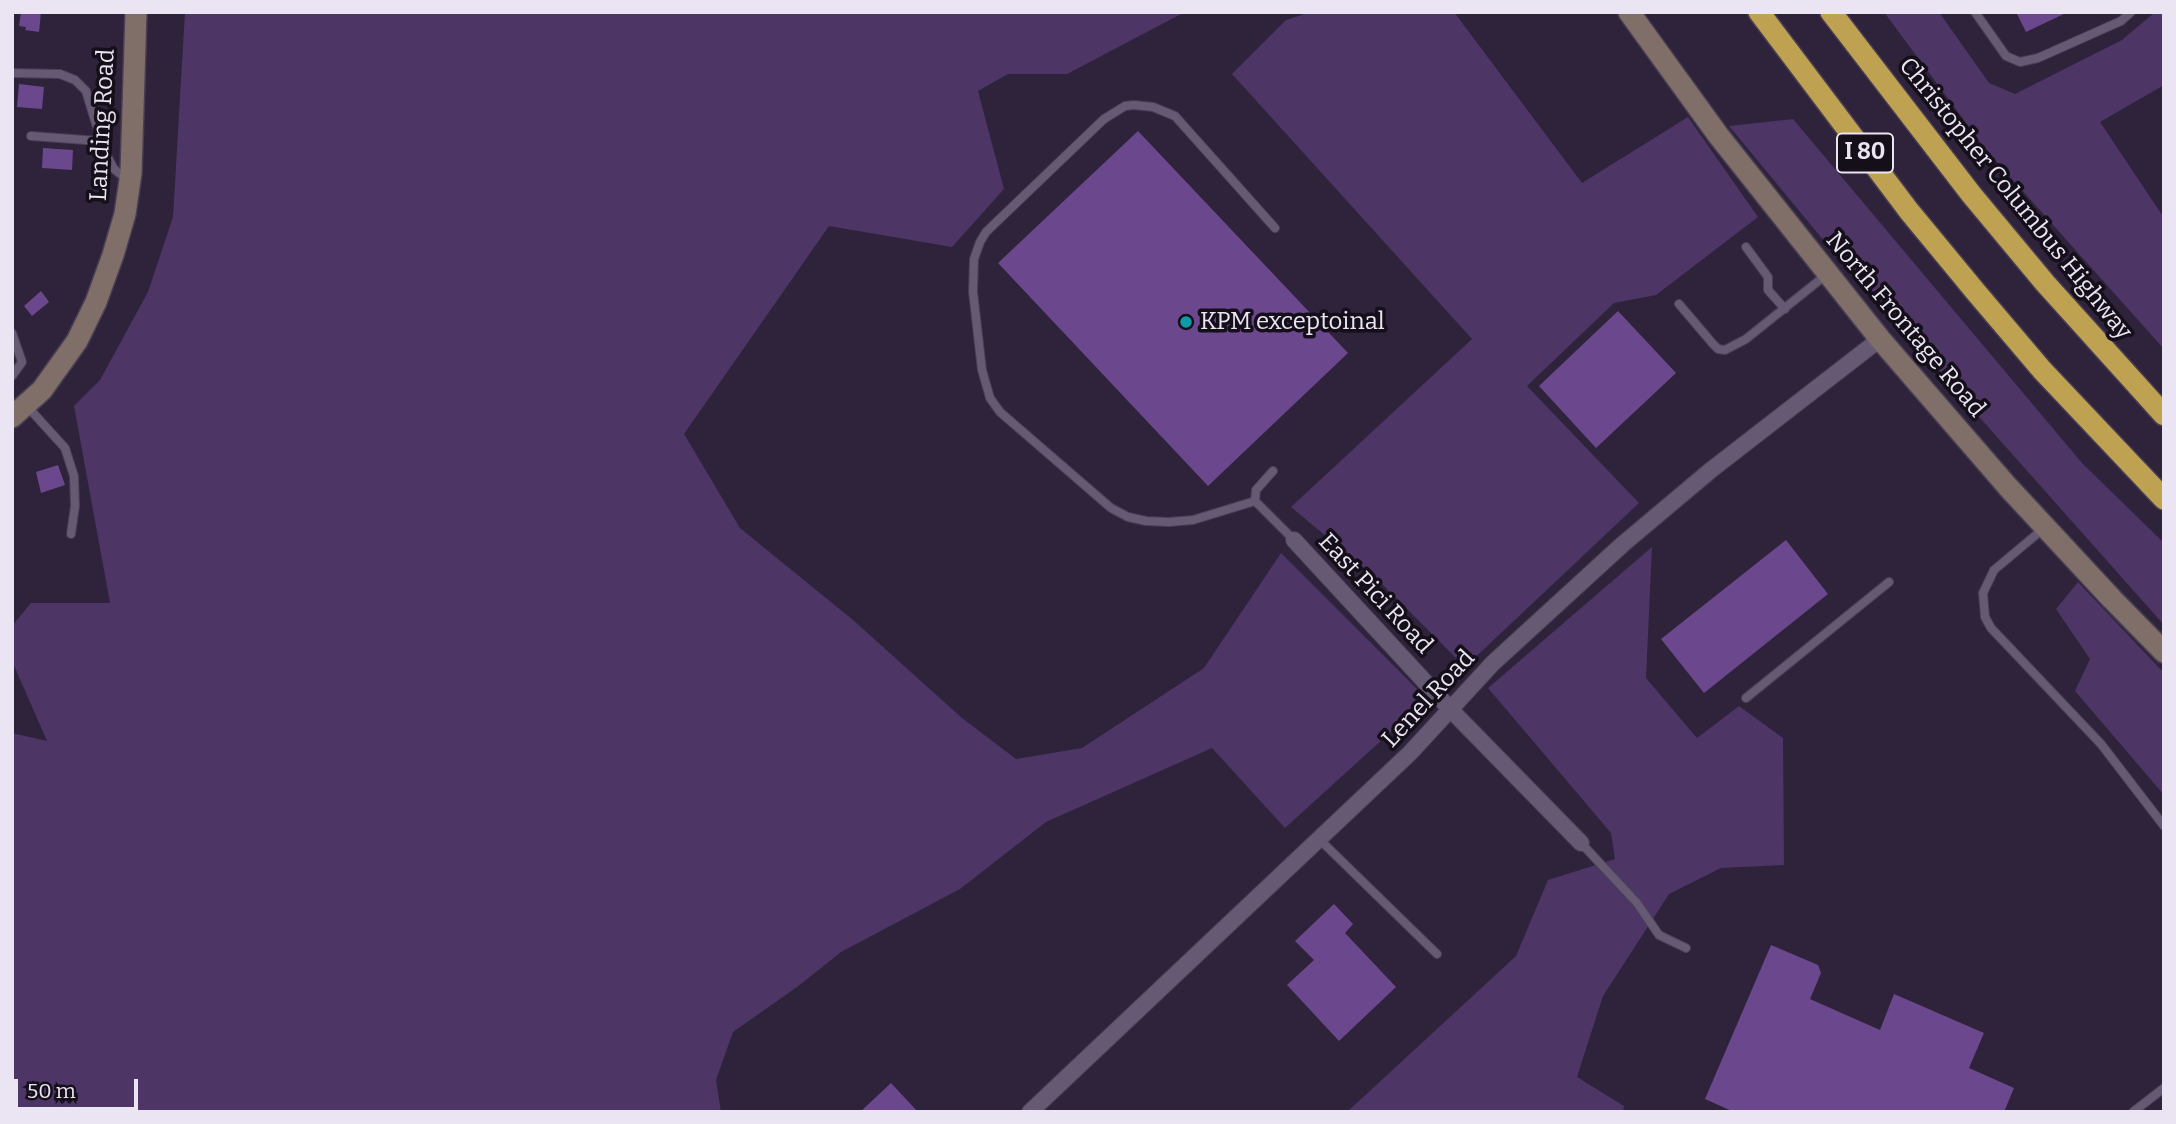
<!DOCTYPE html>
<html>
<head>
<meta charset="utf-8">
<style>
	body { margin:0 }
	#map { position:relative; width:2176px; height:1124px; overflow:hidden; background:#2e233a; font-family:Bitter,serif }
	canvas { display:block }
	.frame { position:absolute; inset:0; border:14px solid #ebe4f3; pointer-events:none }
	.scale { position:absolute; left:14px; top:1079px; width:124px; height:32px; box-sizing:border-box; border:4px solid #ebe4f3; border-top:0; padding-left:9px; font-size:21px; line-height:24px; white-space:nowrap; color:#ebe4f3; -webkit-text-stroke:5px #140f19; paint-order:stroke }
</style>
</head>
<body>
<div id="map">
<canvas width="2176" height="1124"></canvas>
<div class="frame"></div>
<div class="scale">50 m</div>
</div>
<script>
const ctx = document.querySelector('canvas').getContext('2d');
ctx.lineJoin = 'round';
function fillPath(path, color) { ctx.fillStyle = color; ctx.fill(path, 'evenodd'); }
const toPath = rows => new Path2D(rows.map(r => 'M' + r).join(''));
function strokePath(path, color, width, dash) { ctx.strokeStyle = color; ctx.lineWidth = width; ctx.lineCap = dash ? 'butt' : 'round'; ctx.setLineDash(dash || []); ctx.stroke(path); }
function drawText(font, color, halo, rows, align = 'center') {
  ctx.font = font + ' Bitter,serif'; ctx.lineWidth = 7; ctx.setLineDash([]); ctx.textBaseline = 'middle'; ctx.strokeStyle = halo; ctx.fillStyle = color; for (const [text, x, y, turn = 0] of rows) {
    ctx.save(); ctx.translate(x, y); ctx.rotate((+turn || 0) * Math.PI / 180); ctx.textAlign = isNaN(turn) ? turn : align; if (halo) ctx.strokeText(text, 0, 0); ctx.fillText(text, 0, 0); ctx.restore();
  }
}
fillPath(toPath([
	[185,12,1185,12,1067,74,1008,74,978,91,1004,189,952,247,829,226,684,434,740,528,853,620,962,718,1016,759,1082,748,1204,668,1281,553,1427,699,1285,828,1212,748,1046,822,960,889,841,952,797,987,733,1032,716,1080,721,1112,12,1112,12,733,47,741,12,661,12,626,31,603,110,603,74,406,100,380,148,292,173,217],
	[1311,12,1454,12,1582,183,1688,117,1758,217,1656,295,1614,303,1527,386,1639,503,1465,667,1377,579,1291,507,1472,339,1232,74,1286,20],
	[1884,12,1939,12,1989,83,2015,94,2122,40,2155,12,2164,12,2164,85,2100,122,2164,218,2164,349,1986,150],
	[1793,119,2082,463,2164,543,2164,625,1839,259,1729,126],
	[1652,547,1646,678,1697,738,1739,706,1783,738,1784,865,1721,868,1669,894,1603,996,1577,1077,1624,1106,1623,1112,1347,1112,1516,956,1548,880,1615,859,1611,833,1488,688],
	[2078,582,2164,673,2164,795,2075,691,2090,659,2056,609]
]), '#4d3566');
fillPath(toPath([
	[21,12,41,12,39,32,25,30,26,27,19,26],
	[2016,12,2068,12,2026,32],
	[19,84,44,87,42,109,17,107],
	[1138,131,1348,353,1208,486,998,263],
	[43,148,73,150,72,170,42,168],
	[41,291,49,302,32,316,24,306],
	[1618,311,1676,373,1596,448,1539,386],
	[58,465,65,485,41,493,36,472],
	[1786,540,1828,594,1704,693,1661,639],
	[1334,904,1353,924,1345,933,1396,987,1339,1041,1287,985,1314,960,1295,941],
	[1771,945,1818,965,1821,973,1810,999,1880,1030,1894,994,1984,1033,1969,1068,2014,1088,2004,1112,1734,1112,1705,1099],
	[891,1083,918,1112,860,1112]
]), '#6b488d');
const lane = toPath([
	[1975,12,2006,56,2020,62,2038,58,2121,21,2131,12],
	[12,73,60,74,75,80,86,91,104,150,114,169,129,181],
	[31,136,99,141],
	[1275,228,1175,116,1153,107,1134,105,1125,106,1104,119,986,232,980,242,974,259,973,292,982,370,990,398,1000,412,1111,508,1128,517,1146,521,1169,522,1193,520,1255,501,1294,540],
	[1746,247,1768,277,1768,290,1785,309],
	[1679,304,1713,344,1718,349,1725,350,1746,339,1826,275],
	[12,333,22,362,12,376],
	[26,405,65,448,74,476,75,506,71,534],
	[1255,501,1256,490,1273,471],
	[2043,529,1994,570,1983,593,1985,617,1991,628,2101,744,2164,826],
	[1746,698,1889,582],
	[1319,839,1437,954],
	[1581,843,1637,903,1659,935,1686,948],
	[2133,1112,2164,1088]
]);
const street = toPath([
	[1294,540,1451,710,1581,843],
	[1030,1112,1410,753,1493,663,1623,544,1711,470,1880,339]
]);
const secondary = toPath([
	[1629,12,1718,135,1880,339,2008,487,2112,599,2164,652],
	[12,417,42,390,77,341,96,302,113,255,125,214,131,173,136,12]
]);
const highway = toPath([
	[1759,12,1909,211,1975,291,2042,370,2164,499],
	[1831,12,1971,194,2045,283,2164,415]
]);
strokePath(lane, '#493f53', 10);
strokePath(street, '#493f53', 18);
strokePath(secondary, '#493f53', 24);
strokePath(highway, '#493f53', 24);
strokePath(lane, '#655973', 8);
strokePath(street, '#655973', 16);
strokePath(secondary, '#806f69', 21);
strokePath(highway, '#bea252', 21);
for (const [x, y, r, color] of [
	[1186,322,7,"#0f9aa8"]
]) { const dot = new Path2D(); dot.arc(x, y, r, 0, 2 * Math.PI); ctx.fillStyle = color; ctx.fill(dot); strokePath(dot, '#140f19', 2.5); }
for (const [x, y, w] of [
	[1865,153,56]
]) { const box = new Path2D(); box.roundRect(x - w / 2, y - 19.5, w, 39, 5); ctx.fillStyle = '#140f19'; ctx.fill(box); strokePath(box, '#ebe4f3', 2); }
drawText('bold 23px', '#ebe4f3', null, [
	["I 80",1865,153]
]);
drawText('24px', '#ebe4f3', '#140f19', [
	["Landing Road",103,125,-87],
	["Christopher Columbus Highway",2015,199,51],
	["North Frontage Road",1905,325,50],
	["East Pici Road",1375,594,47],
	["Lenel Road",1429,699,-47]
]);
drawText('24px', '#ebe4f3', '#140f19', [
	["KPM exceptoinal",1200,322]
], 'left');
</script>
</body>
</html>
